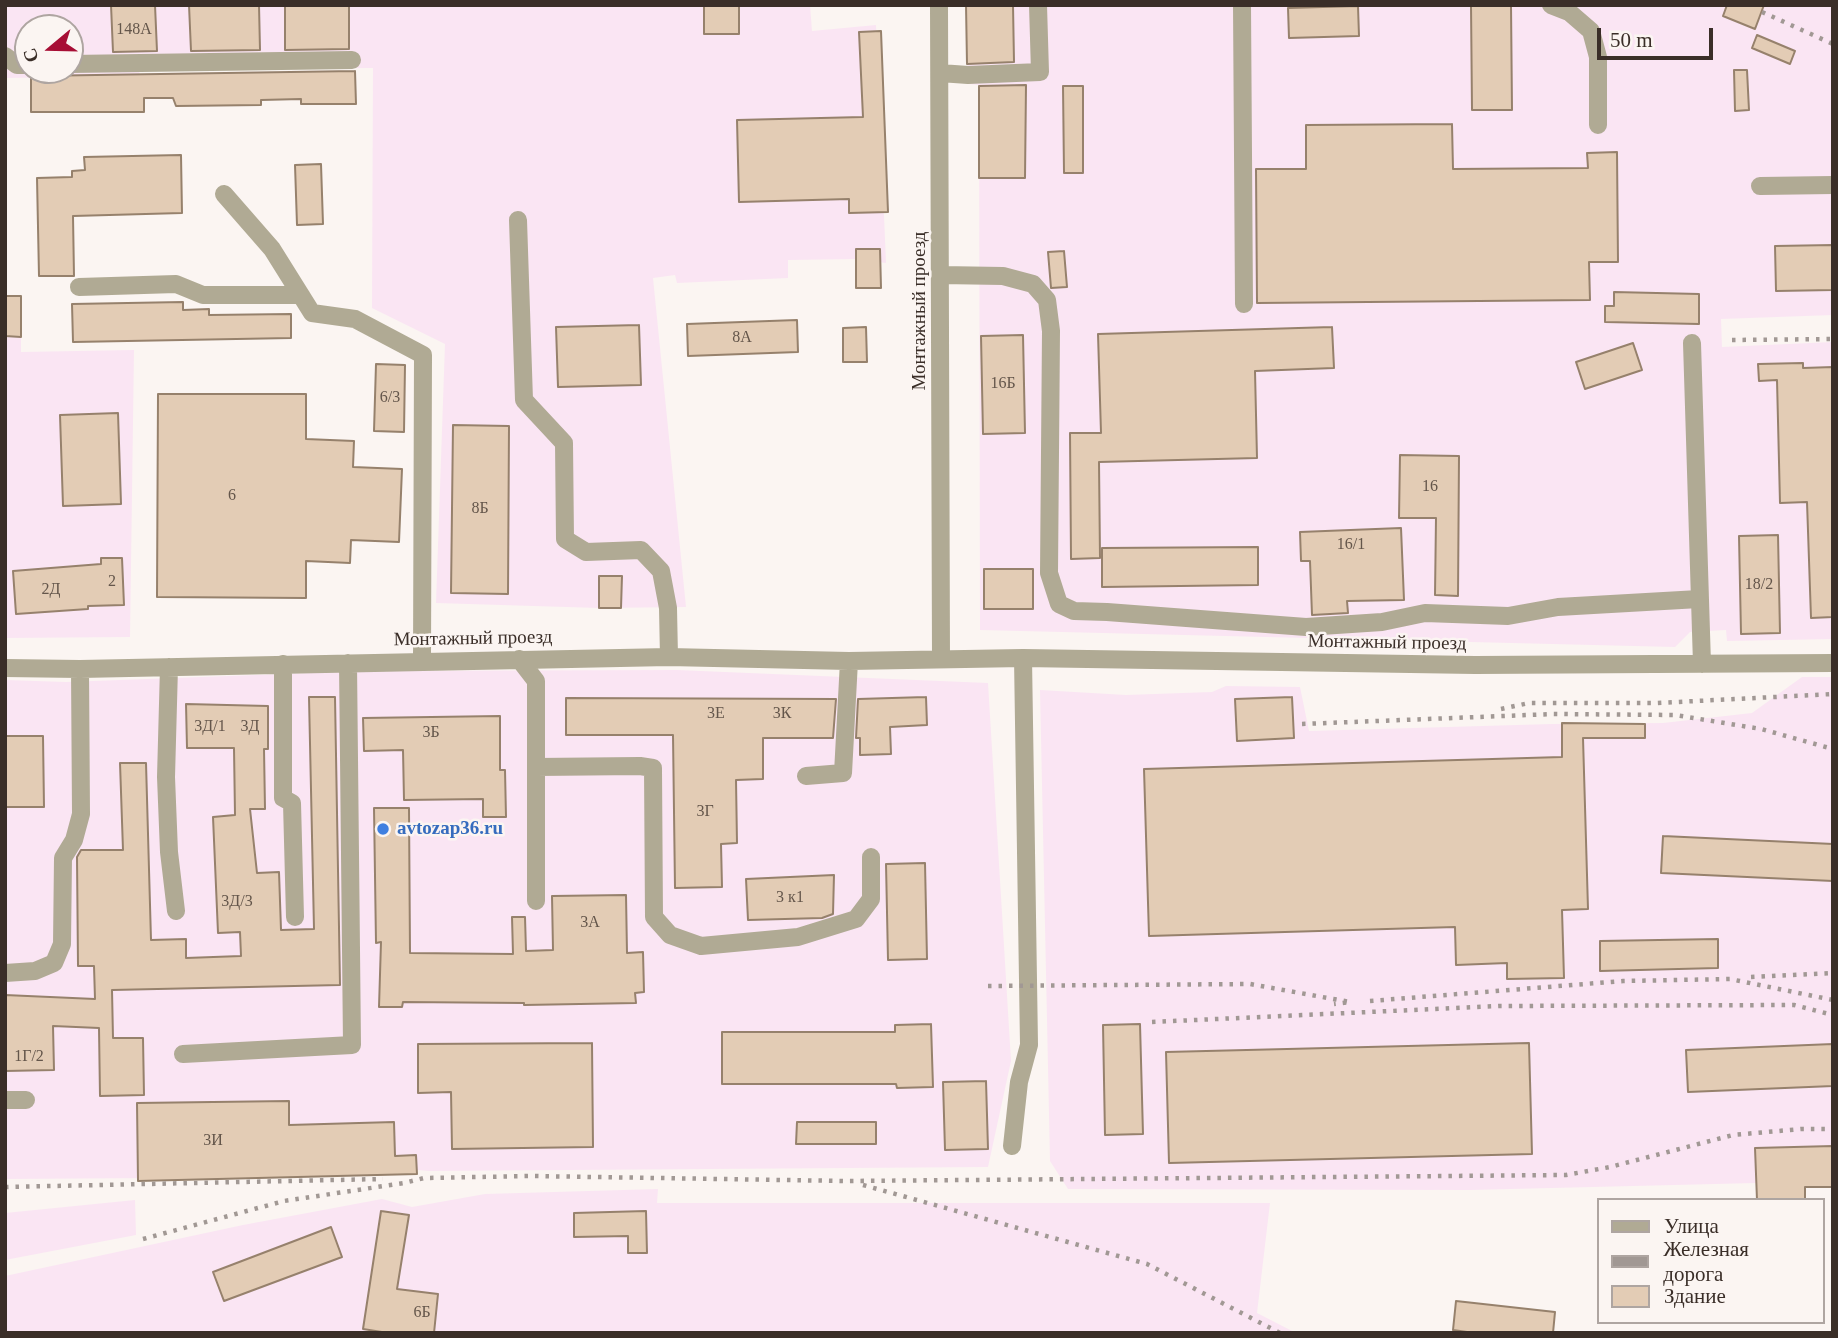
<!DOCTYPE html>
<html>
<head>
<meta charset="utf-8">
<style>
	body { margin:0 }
	#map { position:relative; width:1838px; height:1338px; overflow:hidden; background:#fbf5f2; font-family:Georgia,serif }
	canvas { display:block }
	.frame { position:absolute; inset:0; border:7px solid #3a2e28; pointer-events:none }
	.legend { position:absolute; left:1597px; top:1198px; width:228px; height:126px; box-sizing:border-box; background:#fbf5f2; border:2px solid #aea5a1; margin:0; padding:9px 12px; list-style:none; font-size:21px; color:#3a2e28 }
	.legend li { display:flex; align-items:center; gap:14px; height:35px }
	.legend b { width:35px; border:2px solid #aea5a1 }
	.north { position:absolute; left:14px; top:14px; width:70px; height:70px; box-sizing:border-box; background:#fbf5f2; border:2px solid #aea5a1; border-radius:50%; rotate:251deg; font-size:19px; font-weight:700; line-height:28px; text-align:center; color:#3a2e28 }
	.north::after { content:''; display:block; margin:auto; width:24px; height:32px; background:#a70e35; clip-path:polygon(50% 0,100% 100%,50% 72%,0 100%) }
	.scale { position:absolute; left:1597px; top:28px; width:116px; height:32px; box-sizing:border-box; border:4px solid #3a2e28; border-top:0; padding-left:9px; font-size:21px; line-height:24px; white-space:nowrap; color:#3a2e28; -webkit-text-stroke:5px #fbf5f2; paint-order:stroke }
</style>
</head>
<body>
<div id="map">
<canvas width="1838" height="1338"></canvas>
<div class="frame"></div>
<ul class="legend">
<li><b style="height:9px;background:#b0aa94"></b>Улица</li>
<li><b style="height:9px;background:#a19894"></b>Железная дорога</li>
<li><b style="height:19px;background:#e3ccb5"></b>Здание</li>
</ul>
<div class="north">С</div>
<div class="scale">50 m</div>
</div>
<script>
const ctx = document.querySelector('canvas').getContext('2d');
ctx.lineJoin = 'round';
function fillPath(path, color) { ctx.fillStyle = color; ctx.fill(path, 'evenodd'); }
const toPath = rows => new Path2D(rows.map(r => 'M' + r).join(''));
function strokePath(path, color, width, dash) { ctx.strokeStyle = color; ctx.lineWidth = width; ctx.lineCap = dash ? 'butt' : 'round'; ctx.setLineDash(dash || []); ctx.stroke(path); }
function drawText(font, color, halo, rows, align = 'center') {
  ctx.font = font + ' Georgia,serif'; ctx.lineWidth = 5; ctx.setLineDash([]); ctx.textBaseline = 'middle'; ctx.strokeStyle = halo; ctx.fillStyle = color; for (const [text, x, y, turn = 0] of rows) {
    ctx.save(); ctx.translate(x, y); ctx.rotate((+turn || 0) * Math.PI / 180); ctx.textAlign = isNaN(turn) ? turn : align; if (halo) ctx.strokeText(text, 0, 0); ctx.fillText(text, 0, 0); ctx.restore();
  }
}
fillPath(toPath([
	[5,5,810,5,812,31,876,25,886,263,856,259,788,260,788,278,677,283,675,275,653,278,686,607,599,608,436,603,445,344,372,308,373,68,140,69,139,76,5,78],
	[28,28,70,28,70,70,28,70],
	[966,5,1833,5,1833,315,1721,319,1722,347,1833,342,1833,639,1727,641,1726,630,1690,632,1675,647,980,630,979,85,968,84],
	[5,337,21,337,21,352,134,350,130,637,5,638],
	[677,670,988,683,1011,1061,988,1167,429,1171,397,1168,303,1177,5,1179,5,680,66,682,364,671],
	[1802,677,1833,677,1833,1184,1756,1183,1470,1190,1068,1189,1050,1161,1040,690,1126,695,1212,692,1226,686,1300,687,1309,731,1552,724,1663,723,1752,713],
	[658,1189,657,1203,1270,1203,1257,1313,1296,1333,5,1333,5,1276,243,1225,382,1199,412,1207,485,1194],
	[135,1200,136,1235,5,1260,5,1213]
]), '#fae5f3');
const building = toPath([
	[111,5,155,5,157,51,113,52,111,5],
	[189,5,259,5,260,50,191,51,189,5],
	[285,5,349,5,349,49,285,50,285,5],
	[704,5,739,5,739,34,704,34,704,5],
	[966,5,1013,5,1014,62,967,64,966,5],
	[1471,5,1511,5,1512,110,1472,110,1471,5],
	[1727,5,1764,5,1755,29,1723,16,1727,5],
	[1358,6,1359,36,1289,38,1288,8,1358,6],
	[881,31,888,212,849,213,849,199,739,202,737,120,863,117,859,32,881,31],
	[1757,35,1795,51,1790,64,1752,48,1757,35],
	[1734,70,1747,70,1749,110,1735,111,1734,70],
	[355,71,356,104,301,104,301,99,261,100,261,105,176,106,173,98,144,98,144,112,31,112,31,76,355,71],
	[1026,85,1025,178,979,178,979,86,1026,85],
	[1063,86,1083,86,1083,173,1064,173,1063,86],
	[1452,124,1453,169,1588,168,1587,153,1617,152,1618,262,1589,262,1590,300,1257,303,1256,169,1306,169,1306,125,1452,124],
	[181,155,182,213,73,216,74,276,39,276,37,178,72,177,72,171,85,170,84,157,181,155],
	[321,164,323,224,297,225,295,165,321,164],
	[1833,245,1833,290,1776,291,1775,246,1833,245],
	[856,249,880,249,881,288,856,288,856,249],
	[1064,251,1067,287,1051,288,1048,252,1064,251],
	[1614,292,1699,294,1699,324,1605,322,1605,306,1614,306,1614,292],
	[5,296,21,296,21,337,5,336,5,296],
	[183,302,183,310,209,309,209,315,291,314,291,338,73,342,72,304,183,302],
	[797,320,798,352,688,356,687,324,797,320],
	[639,325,641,385,558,387,556,327,639,325],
	[866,327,867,362,843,362,843,328,866,327],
	[1332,327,1334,368,1255,371,1257,458,1099,462,1100,558,1071,559,1070,433,1101,433,1098,334,1332,327],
	[1023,335,1025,433,983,434,981,336,1023,335],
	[1633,343,1642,370,1585,389,1576,362,1633,343],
	[1803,363,1803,368,1833,367,1833,617,1811,618,1807,502,1780,503,1777,380,1759,381,1758,364,1803,363],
	[376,364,405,365,404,432,374,431,376,364],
	[158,394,306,394,306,439,354,441,353,467,402,469,399,542,351,540,350,563,306,561,306,598,157,597,158,394],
	[118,413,121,504,63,506,60,415,118,413],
	[453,425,509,426,508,594,451,593,453,425],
	[1400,455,1459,456,1458,596,1435,595,1436,518,1399,518,1400,455],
	[1401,528,1404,600,1347,601,1348,613,1312,615,1310,561,1301,561,1300,532,1401,528],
	[1778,535,1780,633,1741,634,1739,536,1778,535],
	[1258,547,1258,585,1102,587,1102,548,1258,547],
	[101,558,122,558,124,605,88,606,88,609,16,614,13,571,101,564,101,558],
	[984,569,1033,569,1033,609,984,609,984,569],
	[599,576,622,576,621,608,599,608,599,576],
	[309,697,335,697,340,985,112,990,113,1038,143,1038,144,1095,100,1096,99,1028,53,1026,54,1070,5,1071,5,995,95,999,94,966,78,966,77,857,81,850,123,850,120,763,146,763,151,940,186,939,186,958,241,956,240,932,218,933,213,817,235,815,234,748,187,748,186,704,268,706,268,749,264,749,265,809,250,809,257,873,279,872,281,930,314,929,309,697],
	[926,697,927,725,890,727,891,754,860,755,860,738,856,738,858,699,926,697],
	[1292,697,1294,738,1237,741,1235,699,1292,697],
	[566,698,836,699,833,738,763,738,763,779,736,780,737,843,721,844,722,887,675,888,673,735,566,735,566,698],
	[500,716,500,770,505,770,506,817,483,817,483,799,404,800,403,750,364,751,363,718,500,716],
	[1562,723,1645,724,1645,738,1583,738,1588,909,1562,910,1564,978,1507,979,1507,963,1456,965,1455,927,1149,936,1144,769,1562,757,1562,723],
	[5,736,43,736,44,807,5,807,5,736],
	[374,808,409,808,410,953,513,954,512,917,525,917,526,951,553,950,552,896,626,895,627,953,643,952,644,992,635,993,636,1003,524,1005,524,1003,403,1002,402,1007,379,1007,381,942,376,943,374,808],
	[1663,836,1833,844,1833,881,1661,873,1663,836],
	[925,863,927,959,888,960,886,864,925,863],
	[834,875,833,914,822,918,748,920,746,879,834,875],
	[1718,939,1718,968,1600,971,1600,941,1718,939],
	[931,1024,933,1087,897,1088,896,1084,722,1084,722,1032,895,1032,895,1025,931,1024],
	[1140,1024,1143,1134,1105,1135,1103,1025,1140,1024],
	[592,1043,593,1147,452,1149,451,1092,418,1093,418,1044,592,1043],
	[1529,1043,1532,1154,1169,1163,1166,1052,1529,1043],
	[1833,1044,1833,1086,1688,1092,1686,1050,1833,1044],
	[986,1081,988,1149,945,1150,943,1082,986,1081],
	[289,1101,289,1125,394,1122,395,1156,416,1155,417,1174,138,1181,137,1103,289,1101],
	[797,1122,876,1122,876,1144,796,1144,797,1122],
	[1833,1146,1833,1187,1805,1187,1805,1200,1757,1200,1755,1148,1833,1146],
	[381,1211,409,1215,397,1289,438,1294,434,1333,388,1333,363,1329,381,1211],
	[646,1211,647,1253,628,1253,628,1236,574,1237,574,1213,646,1211],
	[331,1227,342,1257,224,1301,213,1272,331,1227],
	[1456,1301,1555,1312,1553,1333,1474,1333,1453,1330,1456,1301]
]);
fillPath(building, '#e3ccb5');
strokePath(building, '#96816c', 2);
strokePath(toPath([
	[939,5,941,659],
	[1242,5,1244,304],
	[1551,5,1569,12,1591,31,1598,57,1598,125],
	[5,56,17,65,28,65],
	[70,64,352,60],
	[940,73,968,75,1040,72,1038,5],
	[1760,186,1833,185],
	[224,194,272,249,312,313,355,319,423,355,422,661],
	[518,220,524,400,564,443,565,539,586,552,641,550,661,571,668,608,669,657],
	[941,275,1003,276,1033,284,1047,300,1051,331,1049,573,1059,604,1074,611,1107,612,1306,627,1382,622,1425,613,1508,616,1558,607,1699,599],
	[79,287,176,284,203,295,301,295],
	[1692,343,1702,664],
	[519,659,536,681,536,901],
	[283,664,283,798,292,803,295,917],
	[169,667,166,777,169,852,176,911],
	[5,668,80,669,669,657,849,661,1023,658,1475,665,1833,663],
	[536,767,640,766,653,768,654,917,670,935,701,946,798,937,856,919,871,899,871,857],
	[806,776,843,773,849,661],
	[5,973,35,971,54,963,62,944,63,858,74,840,81,814,80,669],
	[183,1054,352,1045,348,663],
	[5,1100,26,1100],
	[1012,1146,1019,1082,1029,1045,1023,658]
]), '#b0aa94', 18);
strokePath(toPath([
	[1762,12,1833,44],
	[1732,340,1833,339],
	[1501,709,1529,703,1657,703,1833,694],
	[1302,724,1553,714,1675,715,1761,729,1833,749],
	[1751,977,1833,973],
	[988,986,1250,984,1350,1002,1334,1004],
	[1370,1001,1623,981,1730,979,1833,1000],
	[1152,1022,1499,1006,1794,1005,1833,1015],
	[863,1185,1147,1264,1280,1333],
	[5,1187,383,1179],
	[143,1239,284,1201,404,1183,424,1178,531,1176,847,1181,1566,1175,1610,1167,1733,1135,1801,1129,1833,1129]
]), '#a19894', 4.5, [3.5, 7]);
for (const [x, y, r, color] of [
	[383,829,7,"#3f7fe0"]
]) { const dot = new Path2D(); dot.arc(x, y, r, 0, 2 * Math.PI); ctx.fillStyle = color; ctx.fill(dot); strokePath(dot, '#fbf5f2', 2.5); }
drawText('16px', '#64564b', null, [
	["148А",134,30],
	["8А",742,338],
	["16Б",1003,384],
	["6/3",390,398],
	["16",1430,487],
	["6",232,496],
	["8Б",480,509],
	["16/1",1351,545],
	["2",112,582],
	["18/2",1759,585],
	["2Д",51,590],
	["3Е",716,714],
	["3К",782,714],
	["3Д/1",210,727],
	["3Д",250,727],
	["3Б",431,733],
	["3Г",705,812],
	["3 к1",790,898],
	["3Д/3",237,902],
	["3А",590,923],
	["1Г/2",29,1057],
	["3И",213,1141],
	["6Б",422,1313]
]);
drawText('19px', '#3a2e28', '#fbf5f2', [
	["Монтажный проезд",920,311,-90],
	["Монтажный проезд",473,639,-1],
	["Монтажный проезд",1387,643,1]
]);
drawText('bold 19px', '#366cbe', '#fbf5f2', [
	["avtozap36.ru",397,829]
], 'left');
</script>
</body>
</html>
